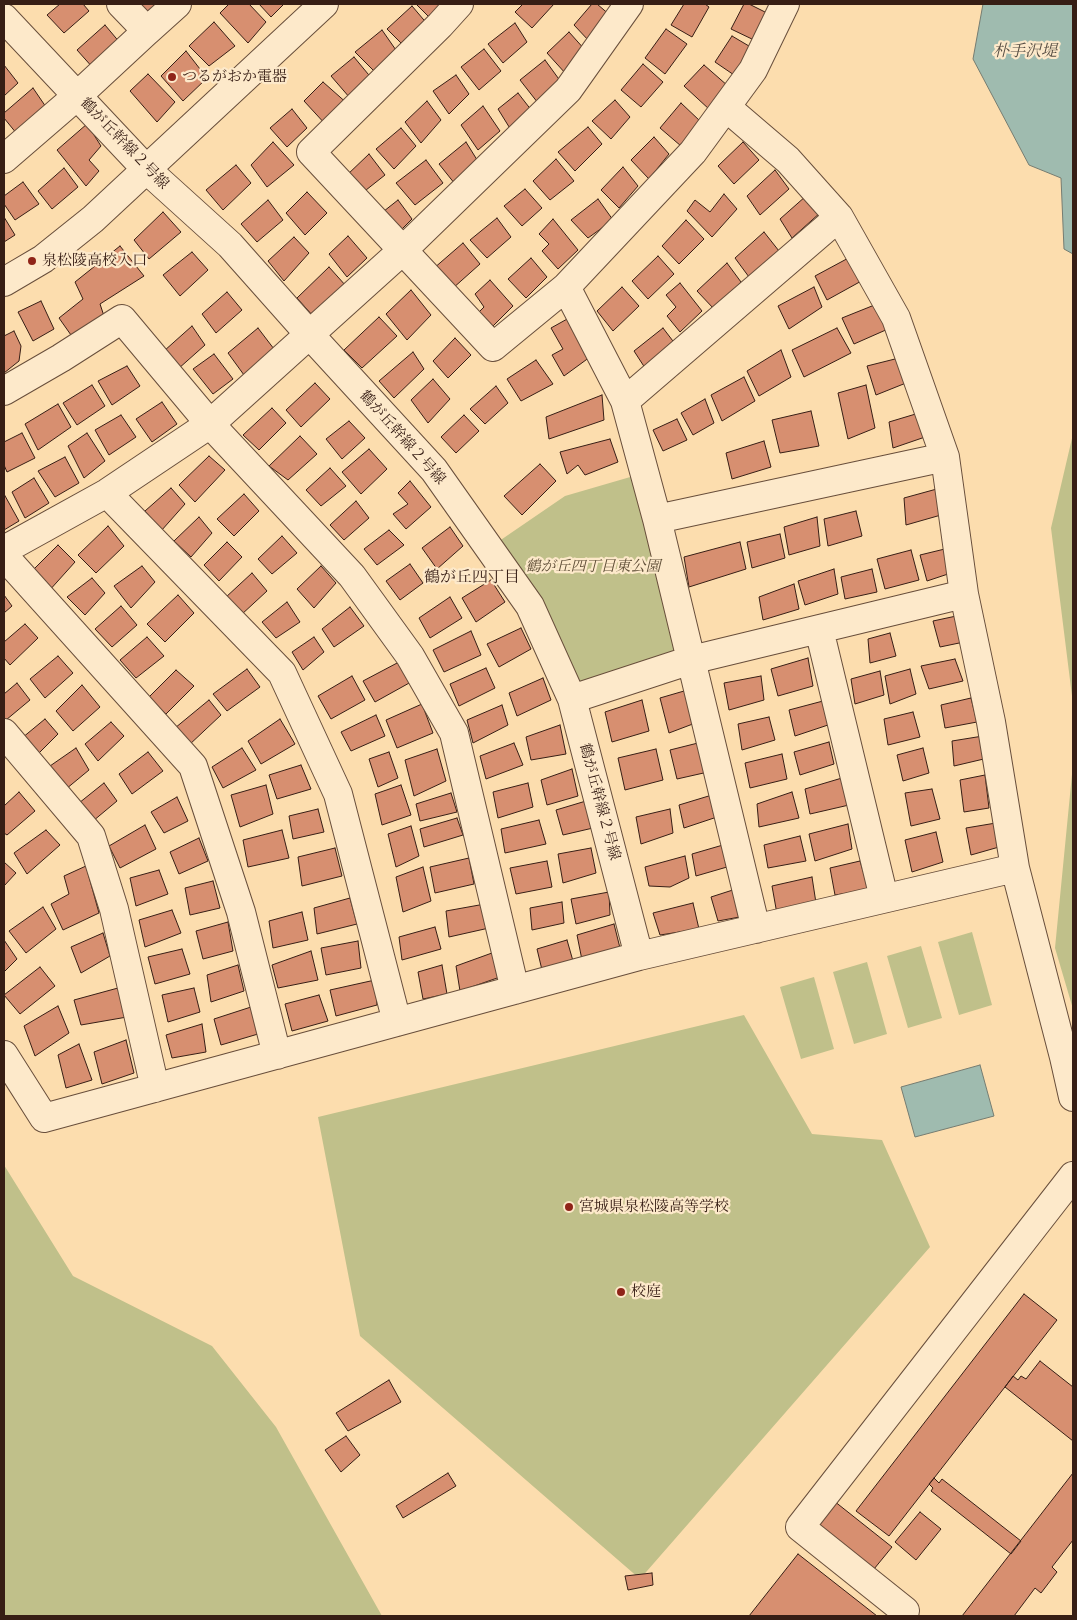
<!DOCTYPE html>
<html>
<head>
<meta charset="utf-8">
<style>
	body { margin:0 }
	#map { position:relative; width:1077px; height:1620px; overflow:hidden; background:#fcddae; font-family:Alegreya,serif }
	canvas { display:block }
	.frame { position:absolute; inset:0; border:5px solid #371e15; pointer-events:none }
</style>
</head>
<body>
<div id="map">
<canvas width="1077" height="1620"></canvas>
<div class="frame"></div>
</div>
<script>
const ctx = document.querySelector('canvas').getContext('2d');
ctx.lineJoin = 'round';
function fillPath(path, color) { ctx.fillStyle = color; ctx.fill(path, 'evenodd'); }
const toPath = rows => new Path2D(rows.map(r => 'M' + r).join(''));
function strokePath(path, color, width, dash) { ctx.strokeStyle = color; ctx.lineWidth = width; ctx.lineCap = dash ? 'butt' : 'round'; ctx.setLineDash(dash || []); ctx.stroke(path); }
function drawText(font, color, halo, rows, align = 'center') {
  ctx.font = font + ' Alegreya,"Noto Serif JP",serif'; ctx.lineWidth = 4.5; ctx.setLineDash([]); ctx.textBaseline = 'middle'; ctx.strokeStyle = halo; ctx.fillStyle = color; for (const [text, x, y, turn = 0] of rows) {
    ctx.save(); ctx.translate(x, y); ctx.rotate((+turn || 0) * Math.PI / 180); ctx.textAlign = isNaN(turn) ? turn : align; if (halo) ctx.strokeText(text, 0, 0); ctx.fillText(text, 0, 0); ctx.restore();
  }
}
fillPath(toPath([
	[1073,434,1073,704,1051,528],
	[644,473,691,660,572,699,489,548,565,496],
	[1073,764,1073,1009,1055,948],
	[972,932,992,1005,959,1015,938,942],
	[921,946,942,1018,908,1028,887,956],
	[867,962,887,1034,854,1044,833,972],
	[814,977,834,1049,801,1059,780,987],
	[744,1015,812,1134,882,1140,930,1247,640,1579,360,1336,318,1117],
	[4,1165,73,1276,212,1346,276,1427,382,1616,4,1616]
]), '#c0c08a');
const water = toPath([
	[983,4,1073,4,1073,254,1064,249,1061,178,1029,165,973,59,983,4],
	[980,1065,994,1116,915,1137,901,1087,980,1065]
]);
fillPath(water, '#9fbbaf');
strokePath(water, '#757c71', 1);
const building = toPath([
	[60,4,83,4,89,11,64,33,47,15,60,4],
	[128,4,156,4,142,18,128,4],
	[229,4,249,4,266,22,248,43,220,13,229,4],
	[259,4,284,4,271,17,259,4],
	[416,4,447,4,432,20,416,4],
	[523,4,554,4,532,28,515,12,523,4],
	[592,4,597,4,611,16,590,42,574,25,592,4],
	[684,4,705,4,709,7,692,37,671,25,684,4],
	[744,4,749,4,767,13,754,40,731,29,744,4],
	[412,6,429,26,406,48,387,29,412,6],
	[214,22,235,46,209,66,189,46,214,22],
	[515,23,527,42,503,63,488,44,515,23],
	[105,25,121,44,94,69,77,50,105,25],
	[666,29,687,44,665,74,645,58,666,29],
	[382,30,398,53,376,73,355,52,382,30],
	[569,32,586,51,566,74,547,53,569,32],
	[732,36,754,49,737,77,715,62,732,36],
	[484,49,501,71,479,90,461,67,484,49],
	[186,51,207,78,183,101,161,76,186,51],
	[354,57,373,80,350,98,331,76,354,57],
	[545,60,561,82,538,103,520,80,545,60],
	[643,64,663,82,641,107,621,90,643,64],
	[4,65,18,83,4,96,4,65],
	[704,65,728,86,710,110,684,86,704,65],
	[148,74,175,102,157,122,130,91,148,74],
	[456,75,469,94,449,114,433,91,456,75],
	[323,82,349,105,327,126,304,101,323,82],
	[33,88,46,107,17,134,4,118,4,113,33,88],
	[518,93,532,111,511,130,498,109,518,93],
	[615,100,630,117,611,139,592,121,615,100],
	[427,101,441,120,421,143,405,122,427,101],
	[681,103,700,121,681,146,660,128,681,103],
	[483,106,500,131,478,150,461,125,483,106],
	[292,109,307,128,287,147,270,128,292,109],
	[87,124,101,146,89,160,99,171,86,186,57,150,87,124],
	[588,127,602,144,575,171,558,152,588,127],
	[401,128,416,146,394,169,376,149,401,128],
	[654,137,669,154,649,179,631,160,654,137],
	[273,142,294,165,267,187,251,165,273,142],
	[466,142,479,163,455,184,439,164,466,142],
	[743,142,759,160,734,184,718,166,743,142],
	[369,154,385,175,361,194,346,176,369,154],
	[556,159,574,181,550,200,533,181,556,159],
	[426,160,443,183,415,205,396,183,426,160],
	[236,165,251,183,223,210,206,190,236,165],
	[623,167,638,186,619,208,601,190,623,167],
	[64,168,78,187,52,209,38,191,64,168],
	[775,170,789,189,760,215,747,196,775,170],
	[23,182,39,204,15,220,4,204,4,196,23,182],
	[525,189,542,208,522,226,504,206,525,189],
	[307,192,327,213,305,235,286,213,307,192],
	[724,194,737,209,712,237,687,211,695,200,710,212,724,194],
	[806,196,821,212,792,238,780,219,806,196],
	[598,199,613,220,588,238,571,220,598,199],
	[268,200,283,220,257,242,241,224,268,200],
	[398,200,412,219,397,234,379,215,398,200],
	[163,212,181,232,149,259,134,240,163,212],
	[4,217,15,235,4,242,4,217],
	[497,218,511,237,487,258,470,240,497,218],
	[553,219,578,250,558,269,542,251,549,244,539,234,553,219],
	[686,220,704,239,679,264,662,246,686,220],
	[764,232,779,251,749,277,735,258,764,232],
	[348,236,367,258,347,277,329,254,348,236],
	[294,237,309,253,284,281,268,261,294,237],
	[463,243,480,264,452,289,433,269,463,243],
	[120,246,144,276,100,304,104,316,71,335,59,318,83,299,75,282,120,246],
	[192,252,208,270,180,296,163,275,192,252],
	[854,255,865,279,827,300,815,276,854,255],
	[658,256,674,274,648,299,632,281,658,256],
	[531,258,547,277,526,298,508,279,531,258],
	[727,263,741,282,714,309,697,291,727,263],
	[329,267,346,286,313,316,297,298,329,267],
	[490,280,513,306,489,330,476,315,484,307,475,294,490,280],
	[680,283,702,311,680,332,667,316,676,307,666,295,680,283],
	[622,287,639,306,613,331,597,311,622,287],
	[814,287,822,307,789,329,778,306,814,287],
	[411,290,431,315,407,340,386,314,411,290],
	[227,292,242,310,216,333,202,314,227,292],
	[41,301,54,329,33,341,18,312,41,301],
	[877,304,888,329,854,344,842,318,877,304],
	[379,317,397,336,362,368,344,350,379,317],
	[569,318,590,357,564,376,552,355,563,349,551,328,569,318],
	[192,326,205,345,178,369,164,351,192,326],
	[258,328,274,349,244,375,228,353,258,328],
	[663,328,676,345,647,371,634,351,663,328],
	[837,328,851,353,804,377,792,350,837,328],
	[14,331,21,346,19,361,4,373,4,336,14,331],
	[455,338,471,355,448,378,433,361,455,338],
	[781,350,791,377,759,396,747,371,781,350],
	[413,352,424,369,394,398,379,381,413,352],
	[214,354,233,379,213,394,193,369,214,354],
	[903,357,911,381,876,395,867,366,903,357],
	[536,360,553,384,521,401,507,379,536,360],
	[127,366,140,386,112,405,98,381,127,366],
	[744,377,755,401,722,421,711,395,744,377],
	[433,379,450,399,428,423,411,400,433,379],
	[315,383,330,399,301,427,286,410,315,383],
	[92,385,105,406,77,425,63,403,92,385],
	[866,385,875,428,848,439,838,393,866,385],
	[496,386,508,403,485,424,470,409,496,386],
	[602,395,604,420,549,439,546,417,602,395],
	[705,399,714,423,693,435,681,413,705,399],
	[162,402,177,424,152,442,136,419,162,402],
	[58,404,71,427,38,450,25,424,58,404],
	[272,408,286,423,259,450,243,435,272,408],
	[811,411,819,446,780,453,772,420,811,411],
	[919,413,928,436,893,448,889,422,919,413],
	[121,415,136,437,109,455,95,430,121,415],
	[464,415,479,431,456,453,441,437,464,415],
	[677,419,687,440,663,451,653,430,677,419],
	[349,421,365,438,342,459,326,439,349,421],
	[22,433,35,458,7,472,4,465,4,442,22,433],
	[87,433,105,461,84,478,68,446,87,433],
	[300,436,317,454,288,480,269,466,300,436],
	[610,439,618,462,585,475,578,465,567,474,560,452,610,439],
	[764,441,771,467,732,479,726,453,764,441],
	[369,449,387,469,361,494,342,472,369,449],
	[209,456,225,470,195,502,179,485,209,456],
	[65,457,79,483,55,497,38,471,65,457],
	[540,464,556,481,522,515,504,496,540,464],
	[330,468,346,486,321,506,306,490,330,468],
	[34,478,49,503,25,518,12,492,34,478],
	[410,481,431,507,406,529,393,514,408,504,398,493,410,481],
	[944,487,948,513,906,525,904,498,944,487],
	[171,488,185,504,161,531,145,511,171,488],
	[4,494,19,521,4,530,4,494],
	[244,494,259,511,234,536,217,519,244,494],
	[356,501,369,518,344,540,330,525,356,501],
	[856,511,862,536,828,546,824,519,856,511],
	[199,517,212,533,191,557,174,541,199,517],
	[817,517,820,546,789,555,784,527,817,517],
	[108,526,124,546,96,573,78,555,108,526],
	[450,527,463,546,437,569,422,548,450,527],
	[389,530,404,545,377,565,364,549,389,530],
	[780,534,785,558,752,568,747,542,780,534],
	[282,536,297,553,272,574,258,559,282,536],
	[227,542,242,557,219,581,204,565,227,542],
	[740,542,746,569,689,587,684,557,740,542],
	[58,545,75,562,48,592,29,574,58,545],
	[953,547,957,571,927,581,920,555,953,547],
	[911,550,919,580,885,589,877,559,911,550],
	[410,564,423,583,400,600,386,581,410,564],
	[142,566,155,582,131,608,114,586,142,566],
	[321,566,336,583,314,608,297,589,321,566],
	[834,569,838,594,805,605,798,581,834,569],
	[872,569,877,592,845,599,841,577,872,569],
	[252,573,267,591,241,615,225,598,252,573],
	[92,578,105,593,85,615,67,597,92,578],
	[491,580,505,602,476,622,462,598,491,580],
	[794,584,799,609,763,620,759,597,794,584],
	[4,595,12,606,4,613,4,595],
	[178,595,194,613,165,642,147,624,178,595],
	[450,597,462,618,430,638,419,618,450,597],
	[287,602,300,622,276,638,262,622,287,602],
	[121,606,137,625,112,647,95,629,121,606],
	[350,607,364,626,334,647,322,629,350,607],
	[961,615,964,642,940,647,933,621,961,615],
	[25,624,38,638,10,665,4,658,4,642,25,624],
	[521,628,531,649,499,667,487,644,521,628],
	[471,631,481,655,444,672,433,650,471,631],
	[890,633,896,656,870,663,868,639,890,633],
	[147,637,164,656,136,678,120,660,147,637],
	[314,637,324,652,303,670,292,652,314,637],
	[58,656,73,673,45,698,30,679,58,656],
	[808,658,813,686,778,696,771,669,808,658],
	[955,659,963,681,929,689,921,666,955,659],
	[399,662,411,682,375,702,363,681,399,662],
	[486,668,495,688,459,706,450,684,486,668],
	[247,669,260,687,227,711,213,694,247,669],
	[910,669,916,694,890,704,885,676,910,669],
	[176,670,194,686,166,714,149,697,176,670],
	[880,671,884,695,855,704,851,679,880,671],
	[352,676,365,700,331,719,318,696,352,676],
	[761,676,764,700,729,710,724,683,761,676],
	[543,678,551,700,517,716,509,693,543,678],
	[17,683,30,700,6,720,4,717,4,694,17,683],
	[82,685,100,707,73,731,56,711,82,685],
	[691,689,698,722,669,733,660,698,691,689],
	[971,698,977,722,945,728,941,705,971,698],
	[209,700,221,715,188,746,175,728,209,700],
	[642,700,649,731,612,742,605,712,642,700],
	[823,701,828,725,795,736,789,710,823,701],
	[422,704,433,733,397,748,386,720,422,704],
	[502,705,508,725,473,743,467,720,502,705],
	[913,712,920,737,888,745,884,719,913,712],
	[376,715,385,736,351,751,341,732,376,715],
	[769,717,775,740,742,750,738,724,769,717],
	[45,719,58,734,37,755,22,738,45,719],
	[280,719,295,744,261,764,248,741,280,719],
	[111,722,124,736,98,761,85,744,111,722],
	[560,725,566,754,531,760,526,737,560,725],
	[983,736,988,758,954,766,952,741,983,736],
	[702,742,708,772,677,779,670,750,702,742],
	[829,742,834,764,800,775,794,752,829,742],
	[514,743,523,765,486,779,480,756,514,743],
	[76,748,89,770,66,789,50,766,76,748],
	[242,748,256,770,223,788,212,767,242,748],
	[923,748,929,773,903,781,897,755,923,748],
	[437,749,446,781,414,796,405,760,437,749],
	[656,749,663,780,625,790,618,758,656,749],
	[148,752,163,771,132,794,119,774,148,752],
	[389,752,398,778,378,787,369,759,389,752],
	[782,754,787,779,750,788,745,763,782,754],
	[301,765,311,789,277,799,269,775,301,765],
	[572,769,578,796,547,805,541,780,572,769],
	[985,775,989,808,964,812,960,780,985,775],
	[842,778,849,805,810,814,805,789,842,778],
	[104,783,117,801,93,821,79,803,104,783],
	[528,783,533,807,498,818,493,792,528,783],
	[266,785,273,814,240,827,231,795,266,785],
	[401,785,411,815,382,825,375,794,401,785],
	[932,789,940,819,911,826,905,793,932,789],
	[19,792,35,811,7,835,4,833,4,806,19,792],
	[792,792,799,818,759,827,757,804,792,792],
	[451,793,457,812,420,821,416,804,451,793],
	[712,795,717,817,684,828,679,805,712,795],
	[177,797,188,821,164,833,151,812,177,797],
	[586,801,593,828,563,835,556,810,586,801],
	[318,809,324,832,293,839,289,816,318,809],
	[670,809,673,833,641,844,636,817,670,809],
	[457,818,463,835,424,847,420,829,457,818],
	[539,820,546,844,505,853,501,829,539,820],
	[996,823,999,847,971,855,966,828,996,823],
	[848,824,852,849,815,861,809,834,848,824],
	[145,825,156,849,120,868,109,846,145,825],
	[411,826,419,856,396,867,388,834,411,826],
	[46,830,60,845,27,874,14,853,46,830],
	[282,830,289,858,248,867,243,840,282,830],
	[936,832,943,862,912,872,905,840,936,832],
	[800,836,806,861,768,868,764,845,800,836],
	[199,838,208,861,179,874,170,852,199,838],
	[723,845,727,867,696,876,692,854,723,845],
	[335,848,342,876,302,886,298,857,335,848],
	[591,848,596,873,563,883,558,854,591,848],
	[685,856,689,878,670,887,649,886,645,867,685,856],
	[469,858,474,884,435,893,430,867,469,858],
	[547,861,552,887,516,894,510,868,547,861],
	[860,861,869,890,835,895,830,868,860,861],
	[4,862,16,873,4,886,4,862],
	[86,866,99,913,63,930,51,904,69,894,64,876,86,866],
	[423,867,431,901,403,912,396,877,423,867],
	[159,870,168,894,136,906,130,878,159,870],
	[812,877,816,903,777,914,772,886,812,877],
	[213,881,220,908,190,915,185,888,213,881],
	[739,888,745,916,718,921,711,897,739,888],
	[609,892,610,915,576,924,571,899,609,892],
	[350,898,357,924,317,934,314,908,350,898],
	[562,902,564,923,532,930,530,908,562,902],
	[693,903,699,929,660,935,653,913,693,903],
	[485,904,489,928,449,937,446,911,485,904],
	[43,907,56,929,26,953,9,931,43,907],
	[172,910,181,933,145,947,139,920,172,910],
	[302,912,308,940,273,948,269,921,302,912],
	[228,922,233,951,203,959,196,931,228,922],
	[614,924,620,948,582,960,577,935,614,924],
	[435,927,441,949,402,960,399,937,435,927],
	[103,933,110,956,81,973,71,947,103,933],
	[4,940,17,959,4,972,4,940],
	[567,940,573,961,542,970,537,949,567,940],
	[358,941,361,968,326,975,321,948,358,941],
	[182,949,190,974,155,984,148,957,182,949],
	[311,951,318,980,278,988,272,965,311,951],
	[492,953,500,977,460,991,456,966,492,953],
	[238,965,244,991,211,1002,207,975,238,965],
	[442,965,447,994,423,999,418,972,442,965],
	[40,967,55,986,20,1014,4,995,40,967],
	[375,980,377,1005,336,1016,330,990,375,980],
	[118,988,127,1017,81,1025,74,1000,118,988],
	[194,988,200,1012,168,1022,162,995,194,988],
	[319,995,328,1021,292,1031,285,1004,319,995],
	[58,1006,69,1033,35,1056,24,1026,58,1006],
	[251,1007,258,1034,221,1045,214,1019,251,1007],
	[202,1024,206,1052,172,1058,166,1035,202,1024],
	[126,1040,134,1073,102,1084,94,1052,126,1040],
	[79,1044,92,1080,66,1088,58,1055,79,1044],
	[1024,1294,1057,1320,889,1536,856,1511,1024,1294],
	[1040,1361,1073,1387,1073,1441,1005,1387,1013,1376,1018,1380,1021,1376,1026,1379,1040,1361],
	[389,1380,401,1402,348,1431,336,1413,389,1380],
	[346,1436,360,1455,341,1472,325,1450,346,1436],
	[448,1473,456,1486,403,1518,396,1506,448,1473],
	[1073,1473,1073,1540,1052,1567,1057,1572,1041,1593,1035,1588,1014,1616,962,1616,1073,1473],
	[934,1478,939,1483,942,1479,1021,1541,1011,1554,931,1491,933,1488,929,1484,934,1478],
	[829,1497,892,1547,874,1569,811,1519,829,1497],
	[920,1512,941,1529,916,1560,895,1542,920,1512],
	[798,1554,877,1616,749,1616,798,1554],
	[652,1573,653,1585,628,1590,625,1576,652,1573]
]);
fillPath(building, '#d78f70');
strokePath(building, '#371e15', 1);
const minor = toPath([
	[459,4,440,25,311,152,493,347,566,287,693,152,753,70,785,4],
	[4,18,146,169,230,245,310,335,434,470,530,606,572,699,639,956],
	[147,31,177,4],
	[726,107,788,160,839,217],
	[4,159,77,96,147,31,121,4],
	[4,282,43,259,93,219,324,4],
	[566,287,625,401,657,519,756,929],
	[4,391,61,358,122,319,210,424,352,576,410,656,454,733,515,990],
	[107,493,282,673,338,794,397,1022],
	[657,519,945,457],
	[4,550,107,493,210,424,403,250,568,90,629,4],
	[4,556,193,766,241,912,277,1055],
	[819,629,884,898],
	[572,699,691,660,964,594],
	[4,733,91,836,114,909,155,1088],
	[1015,868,1064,1057,1073,1097],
	[4,1055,44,1118,639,956,1015,868,991,722,964,594,945,457,896,318,839,217,625,401],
	[905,1611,800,1527,1073,1176]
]);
strokePath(minor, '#684e3b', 30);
strokePath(minor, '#fde9ca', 28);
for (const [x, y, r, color] of [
	[172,77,5,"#8f2418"],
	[32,261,5,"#8f2418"],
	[569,1207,5,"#8f2418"],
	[621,1292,5,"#8f2418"]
]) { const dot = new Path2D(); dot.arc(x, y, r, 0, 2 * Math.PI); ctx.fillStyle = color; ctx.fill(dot); strokePath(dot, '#fde9ca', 2); }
drawText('15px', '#371e15', '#fde9ca', [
	["つるがおか電器",182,77],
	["泉松陵高校入口",42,261],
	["宮城県泉松陵高等学校",579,1207],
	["校庭",631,1292]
], 'left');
drawText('15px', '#371e15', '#fde9ca', [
	["鶴が丘幹線２号線",124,144,46],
	["鶴が丘幹線２号線",402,438,48],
	["鶴が丘幹線２号線",599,802,75]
]);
drawText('italic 15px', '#604f38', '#fde9ca', [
	["鶴が丘四丁目東公園",593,567]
]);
drawText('italic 16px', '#564d43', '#fde9ca', [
	["朴手沢堤",1025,52]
]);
drawText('16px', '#371e15', '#fde9ca', [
	["鶴が丘四丁目",472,578]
]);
</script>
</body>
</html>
